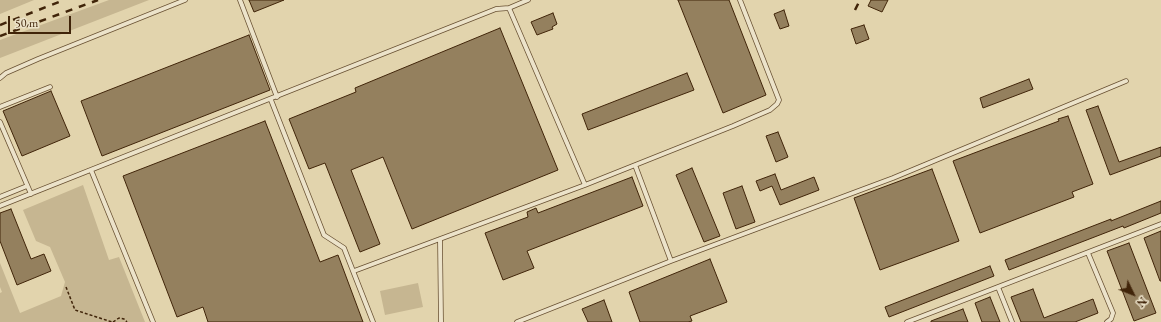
<!DOCTYPE html>
<html>
<head>
<meta charset="utf-8">
<style>
	body { margin:0 }
	#map { position:relative; width:1161px; height:322px; overflow:hidden; background:#e2d4ad; font-family:"EB Garamond",serif }
	canvas { display:block }
	.north { position:absolute; left:1113px; top:274px; width:40px; height:40px; -webkit-text-stroke:3px #ece3ca; paint-order:stroke; rotate:133deg; font-size:11px; font-weight:700; line-height:16px; text-align:center; color:#402409 }
	.north::after { content:''; display:block; margin:auto; width:14px; height:18px; background:#402409; clip-path:polygon(50% 0,100% 100%,50% 72%,0 100%) }
	.scale { position:absolute; left:8px; top:16px; width:63px; height:18px; box-sizing:border-box; border:2px solid #402409; border-top:0; padding-left:5px; font-size:12px; line-height:14px; white-space:nowrap; color:#402409; -webkit-text-stroke:3px #ece3ca; paint-order:stroke }
</style>
</head>
<body>
<div id="map">
<canvas width="1161" height="322"></canvas>
<div class="north">N</div>
<div class="scale">50 m</div>
</div>
<script>
const ctx = document.querySelector('canvas').getContext('2d');
ctx.lineJoin = 'round';
function fillPath(path, color) { ctx.fillStyle = color; ctx.fill(path, 'evenodd'); }
const toPath = rows => new Path2D(rows.map(r => 'M' + r).join(''));
function strokePath(path, color, width, dash) { ctx.strokeStyle = color; ctx.lineWidth = width; ctx.lineCap = dash ? 'butt' : 'round'; ctx.setLineDash(dash || []); ctx.stroke(path); }
fillPath(toPath([
	[0,0,34,0,0,14],
	[109,0,149,0,0,58,0,40],
	[83,185,109,260,119,257,145,322,0,322,0,293,2,292,0,287,0,263,20,313,61,296,65,282,50,247,36,241,23,210],
	[418,283,423,307,385,315,380,291]
]), '#c6b691');
const building = toPath([
	[249,0,284,0,254,12,249,0],
	[678,0,729,0,766,95,723,113,678,0],
	[871,0,888,0,882,12,868,6,871,0],
	[784,10,789,26,780,29,774,14,784,10],
	[553,13,557,24,552,27,553,29,537,35,531,22,553,13],
	[864,25,869,39,856,44,851,29,864,25],
	[500,28,558,170,412,229,383,157,351,170,380,244,360,252,325,163,309,169,289,119,356,92,355,88,500,28],
	[249,35,270,90,102,156,81,101,249,35],
	[687,73,694,90,588,130,582,114,687,73],
	[1029,79,1033,89,983,108,980,98,1029,79],
	[51,91,70,136,22,156,3,111,51,91],
	[1098,106,1119,162,1161,147,1161,156,1110,175,1086,110,1098,106],
	[1068,116,1093,184,1072,192,1074,197,980,233,953,161,1059,121,1058,119,1068,116],
	[265,121,320,262,338,255,363,322,208,322,203,307,177,317,123,176,265,121],
	[778,132,788,157,776,162,766,136,778,132],
	[692,168,720,236,704,242,676,175,692,168],
	[932,169,959,241,880,270,854,198,932,169],
	[775,174,781,190,814,177,819,190,780,205,772,186,760,191,756,181,775,174],
	[632,177,643,206,527,251,534,268,503,280,485,233,528,217,527,212,536,208,538,213,632,177],
	[742,186,755,222,736,229,723,193,742,186],
	[1161,201,1161,213,1124,228,1123,226,1009,270,1005,260,1111,219,1111,221,1161,201],
	[11,209,31,259,44,254,51,271,17,285,0,241,0,213,11,209],
	[1161,231,1161,281,1160,281,1144,238,1161,231],
	[1129,243,1156,313,1134,321,1107,251,1129,243],
	[710,259,727,302,690,316,692,321,688,322,640,322,629,292,710,259],
	[990,266,994,276,889,317,885,307,990,266],
	[1033,289,1044,318,1093,299,1098,313,1075,322,1021,322,1011,297,1033,289],
	[990,297,1000,322,982,322,975,303,990,297],
	[604,300,612,322,588,322,582,309,604,300],
	[963,309,968,322,931,322,931,321,963,309]
]);
fillPath(building, '#94805e');
strokePath(building, '#402409', 1);
const service = toPath([
	[240,0,277,97],
	[528,0,509,8,585,185],
	[0,78,6,73,38,59,185,0],
	[271,100,324,235,344,248,373,322],
	[0,107,50,87],
	[0,122,31,194],
	[635,165,671,261],
	[91,170,153,322],
	[0,197,27,186],
	[0,206,496,9,509,8],
	[440,239,441,322],
	[1088,253,1113,313,1111,319,1107,322],
	[354,271,585,185,733,126,770,110,777,104,779,100,740,0],
	[998,287,1012,322],
	[517,322,671,261,893,178,1126,81],
	[907,322,1161,224]
]);
strokePath(service, '#685032', 5.5);
strokePath(toPath([
	[66,287,75,310,112,322],
	[113,322,119,318,124,319,127,322]
]), '#402409', 1.5, [3, 2]);
strokePath(service, '#ece3ca', 4);
strokePath(toPath([
	[855,10,860,0],
	[0,25,64,0],
	[0,36,98,0]
]), '#402409', 2.5, [7, 7]);
</script>
</body>
</html>
